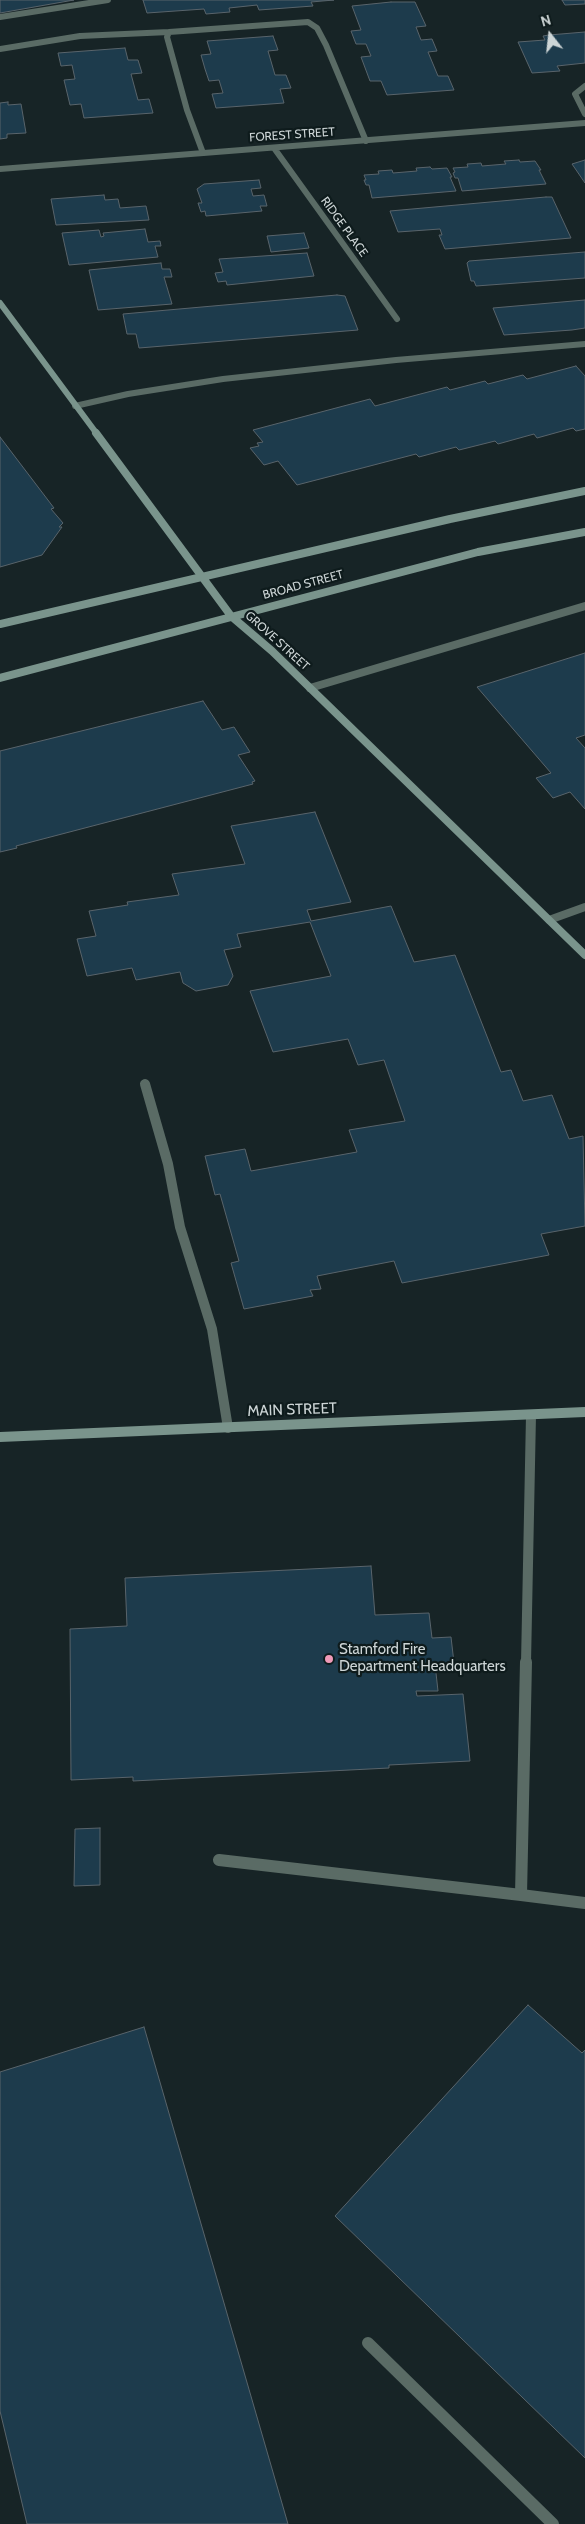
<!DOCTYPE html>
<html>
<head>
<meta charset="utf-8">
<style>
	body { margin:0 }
	#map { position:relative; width:585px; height:2524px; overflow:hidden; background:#172426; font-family:Cabin,sans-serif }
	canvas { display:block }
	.north { position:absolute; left:525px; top:10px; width:50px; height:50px; -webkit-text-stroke:4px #0e1b1c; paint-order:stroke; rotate:344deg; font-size:14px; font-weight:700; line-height:20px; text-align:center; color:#cdd5d6 }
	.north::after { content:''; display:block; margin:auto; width:18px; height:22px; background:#cdd5d6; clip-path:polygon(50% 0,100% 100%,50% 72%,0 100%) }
</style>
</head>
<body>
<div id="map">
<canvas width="585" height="2524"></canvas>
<div class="north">N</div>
</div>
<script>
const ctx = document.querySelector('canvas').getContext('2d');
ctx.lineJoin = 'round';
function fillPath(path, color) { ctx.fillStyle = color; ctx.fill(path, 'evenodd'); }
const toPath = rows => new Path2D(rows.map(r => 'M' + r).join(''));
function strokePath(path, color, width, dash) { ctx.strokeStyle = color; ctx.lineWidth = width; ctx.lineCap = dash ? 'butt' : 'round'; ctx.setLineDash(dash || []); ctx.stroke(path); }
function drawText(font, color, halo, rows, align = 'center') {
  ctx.font = font + ' Cabin,sans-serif'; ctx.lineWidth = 4.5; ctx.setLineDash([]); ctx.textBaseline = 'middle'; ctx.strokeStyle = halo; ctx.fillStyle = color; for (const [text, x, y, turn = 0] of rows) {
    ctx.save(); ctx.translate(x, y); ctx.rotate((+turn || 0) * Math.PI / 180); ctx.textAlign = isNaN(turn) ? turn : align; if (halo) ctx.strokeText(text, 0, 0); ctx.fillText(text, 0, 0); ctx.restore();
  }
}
const building = toPath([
	[0,0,74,0,0,13,0,0],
	[143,0,334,0,311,2,313,6,259,10,257,5,229,8,230,12,206,14,204,9,147,13,143,0],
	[562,0,585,0,585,4,565,5,562,0],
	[391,2,415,2,426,26,416,27,421,40,432,39,437,51,428,52,438,76,448,76,454,90,387,95,381,81,370,81,361,57,371,56,366,44,356,44,351,31,361,30,352,6,391,2],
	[585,32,585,63,557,66,560,71,532,73,518,42,545,40,543,36,549,35,585,32],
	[273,36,278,50,268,51,275,75,286,75,291,88,280,89,284,103,216,108,212,94,223,93,219,80,209,81,205,69,201,55,211,54,207,41,273,36],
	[125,48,128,60,138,60,142,73,131,74,138,100,149,99,153,113,84,118,81,104,70,105,64,80,75,79,72,65,61,66,58,53,125,48],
	[8,102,8,105,21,104,26,133,7,134,7,138,0,139,0,103,8,102],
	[519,160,520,162,535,161,541,170,539,170,546,184,462,191,458,178,455,178,453,173,455,172,453,168,468,167,467,164,481,163,482,166,506,164,504,161,519,160],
	[585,160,585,183,572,164,585,160],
	[430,167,432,169,447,168,452,177,450,177,456,191,372,198,369,185,366,185,364,180,366,180,364,175,379,174,378,171,392,170,393,173,417,171,416,168,430,167],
	[259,180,261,188,251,189,253,196,264,195,267,206,260,206,262,211,206,216,205,211,201,212,198,203,202,203,197,189,204,184,259,180],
	[104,195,105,200,118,199,120,208,146,206,149,220,56,225,51,199,104,195],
	[546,197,552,197,571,238,445,249,439,235,442,235,440,229,398,232,390,211,546,197],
	[145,229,148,242,160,241,161,246,155,246,158,257,69,265,62,233,99,230,101,237,104,236,103,233,145,229],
	[304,233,309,248,271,252,267,236,304,233],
	[585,252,585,278,476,286,474,281,471,281,467,263,469,261,585,252],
	[307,253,314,276,227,285,226,281,218,282,215,273,223,272,219,259,307,253],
	[161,263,162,269,170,269,172,277,164,277,172,304,98,310,89,270,161,263],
	[337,295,345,296,358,330,139,348,136,334,127,334,123,314,337,295],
	[585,300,585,328,572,330,504,335,493,308,585,300],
	[576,366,585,376,585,429,576,431,573,428,537,438,534,434,498,444,495,441,459,450,456,447,419,457,416,454,297,485,278,461,264,465,250,448,259,446,257,443,263,442,253,430,370,399,375,406,447,387,450,390,485,381,488,384,523,375,527,379,576,366],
	[0,437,54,508,51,509,63,523,59,527,62,527,42,555,0,567,0,437],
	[585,653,585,735,576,738,585,748,585,809,570,792,553,798,536,778,551,773,477,687,585,653],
	[203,701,222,730,234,727,250,752,238,755,255,781,252,782,253,784,16,846,17,848,0,852,0,751,203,701],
	[315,812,351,902,307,910,311,921,391,906,414,962,455,955,501,1072,511,1070,523,1101,552,1095,569,1139,583,1136,585,1226,541,1234,549,1255,402,1283,394,1261,317,1276,321,1289,310,1290,313,1296,244,1309,231,1263,239,1261,220,1194,215,1195,205,1156,245,1149,251,1171,357,1152,349,1130,405,1121,384,1060,358,1065,348,1039,273,1052,250,991,331,976,310,922,237,934,241,947,224,950,233,976,228,985,196,991,183,983,180,972,136,980,132,968,87,976,77,939,96,936,89,911,128,905,127,902,179,895,172,874,245,864,231,826,315,812],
	[371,1566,375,1615,429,1613,432,1638,451,1637,454,1663,435,1664,438,1691,416,1691,417,1696,463,1694,470,1761,389,1765,389,1768,133,1781,133,1777,71,1780,70,1629,127,1626,125,1578,371,1566],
	[100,1828,100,1885,74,1886,75,1829,100,1828],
	[528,2005,582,2053,585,2050,585,2458,335,2216,528,2005],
	[144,2027,288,2524,27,2524,0,2411,0,2072,144,2027]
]);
fillPath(building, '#1d3b4c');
strokePath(building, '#59646b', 1);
strokePath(toPath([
	[0,17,108,0],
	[0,49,80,36,169,32],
	[585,86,575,94,585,114],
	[203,153,187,110,167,37,169,32,308,22,317,28,326,45,366,141],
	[75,406,128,394,223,379,396,360,585,344]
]), '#5a6b65', 6);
strokePath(toPath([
	[310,688,585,606],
	[549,920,585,907]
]), '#5a6b65', 8);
strokePath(toPath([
	[145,1084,168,1164,180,1227,212,1329,228,1428],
	[526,1663,531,1415]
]), '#5a6b65', 10);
strokePath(toPath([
	[526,1662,521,1895,585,1903],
	[219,1860,521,1895],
	[368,2343,553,2524]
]), '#5a6b65', 12);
strokePath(toPath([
	[274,148,397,319],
	[0,169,585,123]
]), '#5a6b65', 6);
strokePath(toPath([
	[0,303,97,434]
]), '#7a948c', 6);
strokePath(toPath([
	[96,433,231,616,272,651,585,955],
	[0,624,450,519,585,491],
	[0,678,478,552,585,532]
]), '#7a948c', 8);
strokePath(toPath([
	[0,1437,585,1412]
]), '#7a948c', 10);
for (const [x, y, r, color] of [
	[329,1659,5,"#ef9ab8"]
]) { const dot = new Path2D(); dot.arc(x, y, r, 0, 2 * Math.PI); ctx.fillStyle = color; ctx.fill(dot); strokePath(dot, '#0e1b1c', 2); }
drawText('12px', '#cdd5d6', '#0e1b1c', [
	["FOREST STREET",292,135,-4],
	["RIDGE PLACE",344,227,54],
	["BROAD STREET",303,585,-15],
	["GROVE STREET",277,641,42]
]);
drawText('15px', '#cdd5d6', '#0e1b1c', [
	["MAIN STREET",292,1410,-2]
]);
drawText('15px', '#cdd5d6', '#0e1b1c', [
	["Stamford Fire",339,1650],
	["Department Headquarters",339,1667]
], 'left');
</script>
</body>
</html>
